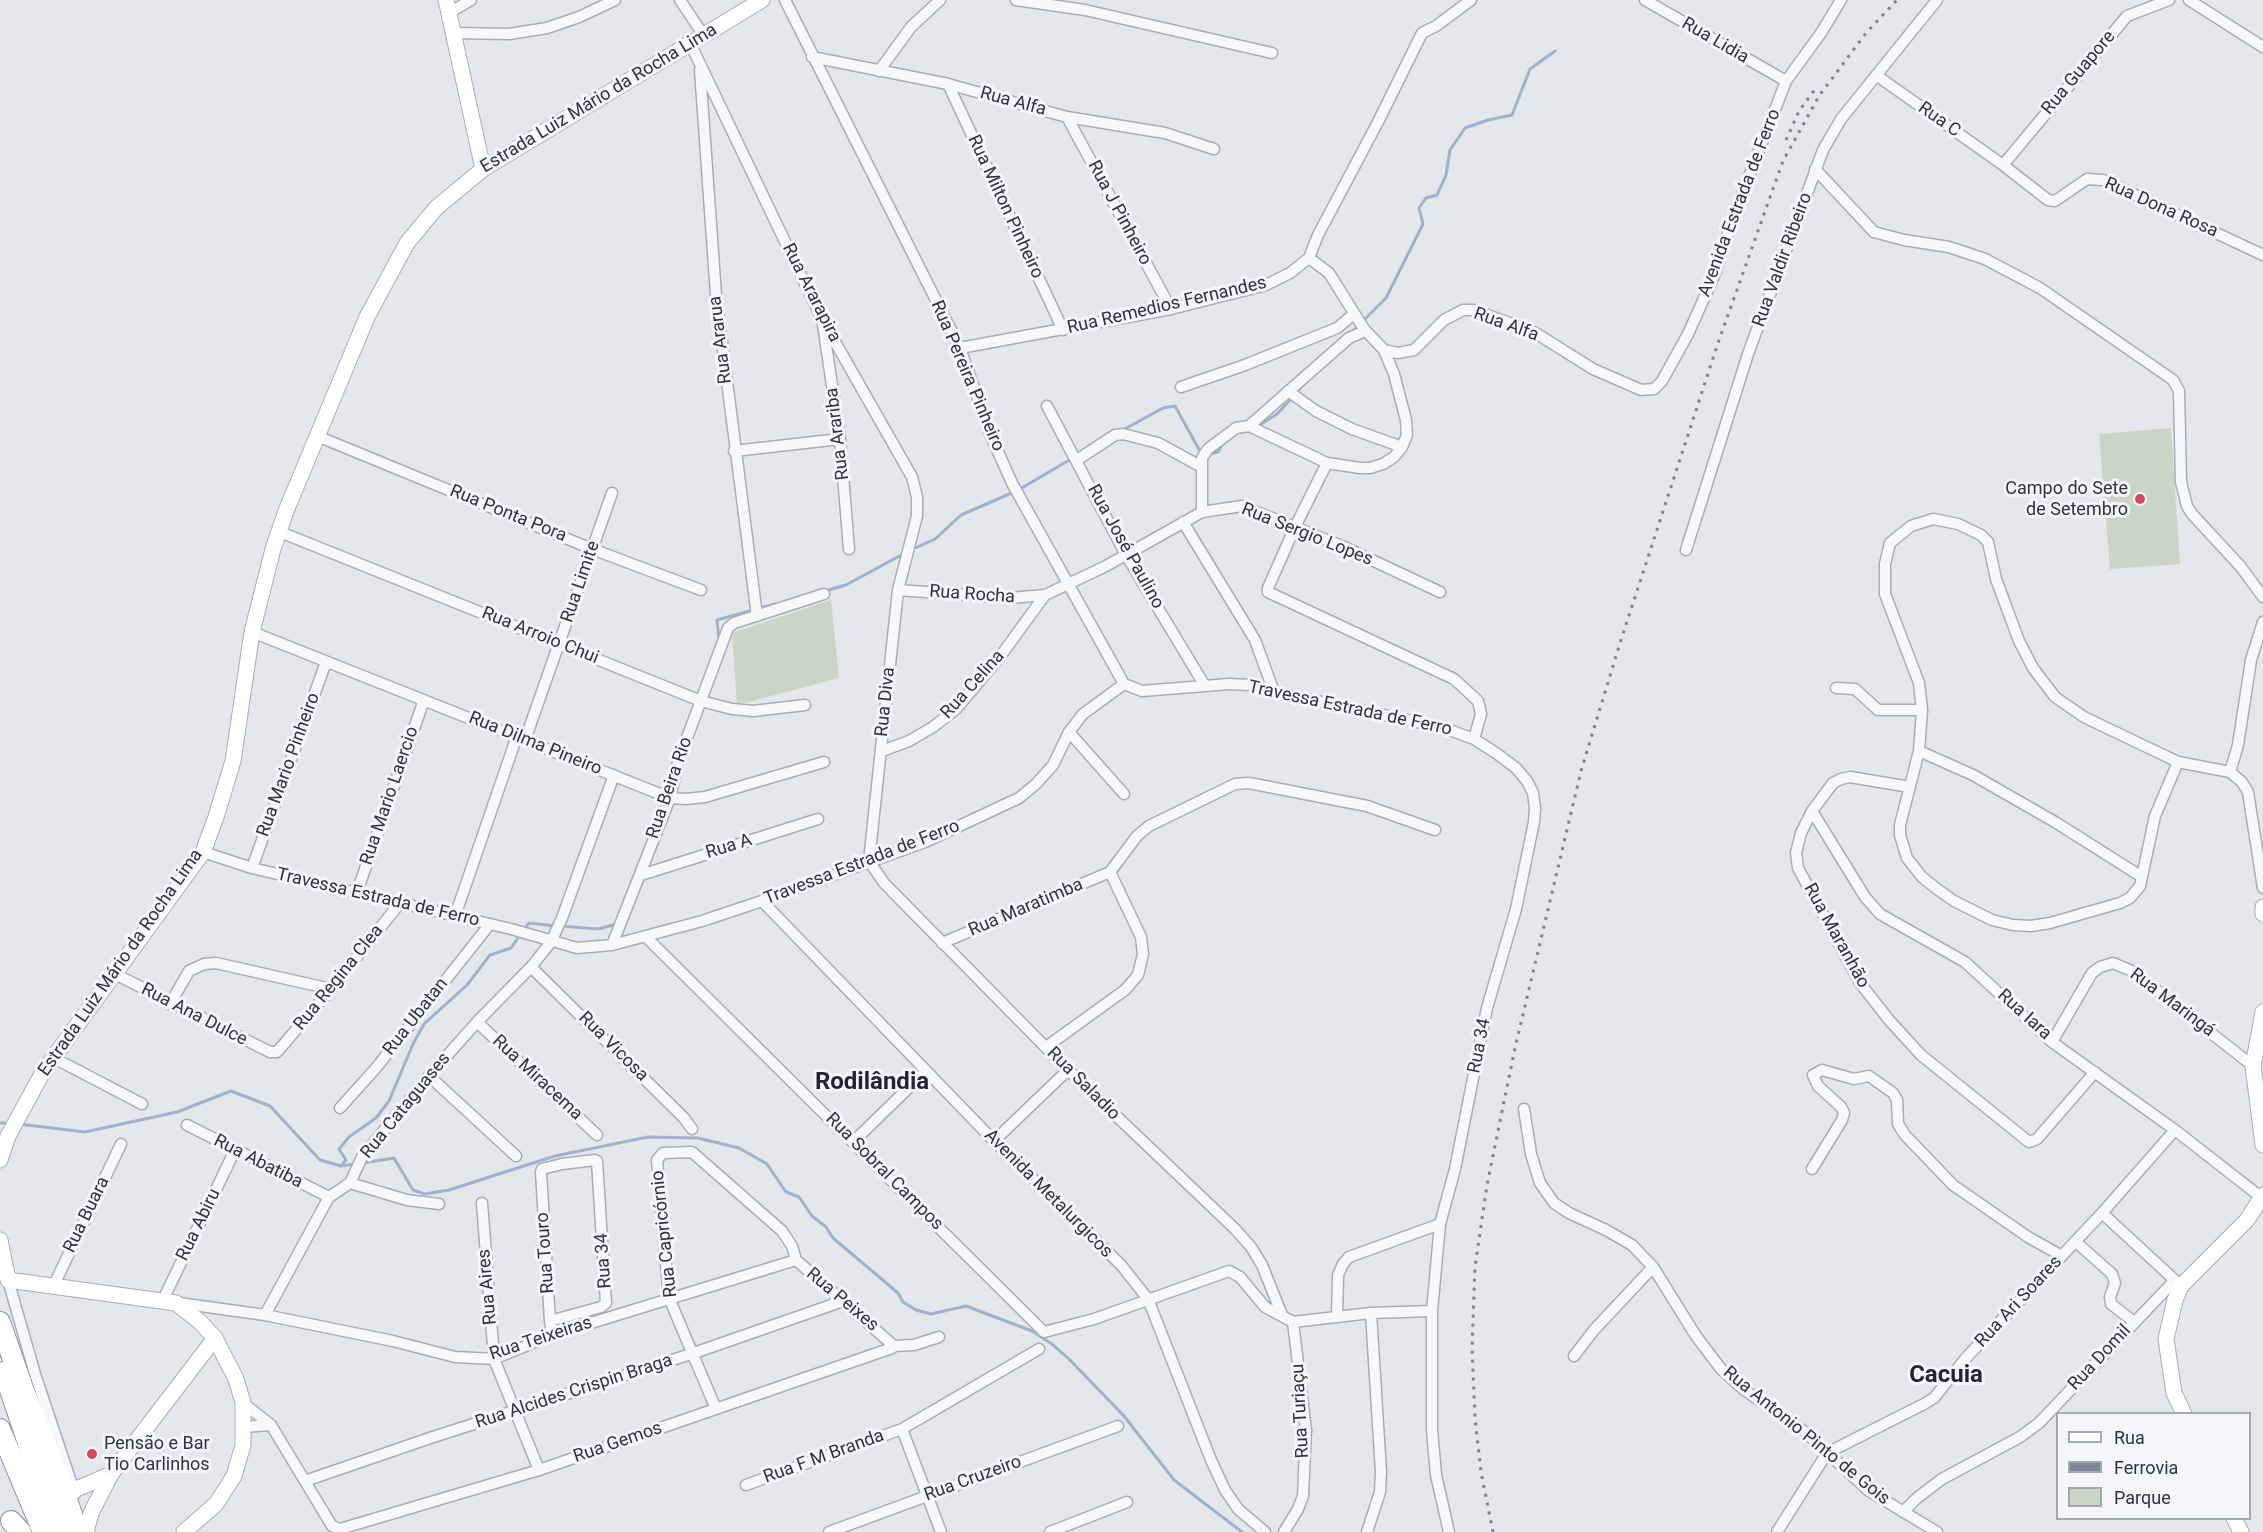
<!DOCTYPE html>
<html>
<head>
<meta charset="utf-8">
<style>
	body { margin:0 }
	#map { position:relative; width:2263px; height:1532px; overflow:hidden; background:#e4e7ec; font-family:Roboto,sans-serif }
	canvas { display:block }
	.legend { position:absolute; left:2056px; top:1412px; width:195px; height:108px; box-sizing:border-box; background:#f4f6f9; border:2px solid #a4a8b1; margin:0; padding:8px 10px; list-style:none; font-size:18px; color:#2b3445 }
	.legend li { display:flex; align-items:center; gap:12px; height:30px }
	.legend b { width:30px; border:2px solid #a4a8b1 }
</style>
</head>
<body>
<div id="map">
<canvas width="2263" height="1532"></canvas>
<ul class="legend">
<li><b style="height:8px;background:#fff"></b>Rua</li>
<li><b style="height:8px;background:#7d8696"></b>Ferrovia</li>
<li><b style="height:16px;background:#c9d6c5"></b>Parque</li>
</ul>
</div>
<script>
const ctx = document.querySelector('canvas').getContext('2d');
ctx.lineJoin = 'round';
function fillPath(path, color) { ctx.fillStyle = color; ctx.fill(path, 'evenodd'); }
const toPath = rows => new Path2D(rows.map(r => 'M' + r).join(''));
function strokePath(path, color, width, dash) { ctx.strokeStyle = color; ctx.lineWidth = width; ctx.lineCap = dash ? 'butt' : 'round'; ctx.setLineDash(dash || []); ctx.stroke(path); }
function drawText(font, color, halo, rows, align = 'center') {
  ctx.font = font + ' Roboto,sans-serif'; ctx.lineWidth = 6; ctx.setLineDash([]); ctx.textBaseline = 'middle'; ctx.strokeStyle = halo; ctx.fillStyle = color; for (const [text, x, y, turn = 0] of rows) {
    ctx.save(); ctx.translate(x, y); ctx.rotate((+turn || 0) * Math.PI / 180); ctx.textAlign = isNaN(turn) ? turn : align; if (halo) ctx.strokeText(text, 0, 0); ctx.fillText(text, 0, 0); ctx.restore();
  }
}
fillPath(toPath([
	[2171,428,2180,564,2110,569,2099,434],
	[831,600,839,678,737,705,732,633]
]), '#c9d6c5');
strokePath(toPath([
	[1351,333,1386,298,1423,224,1419,208,1426,198,1437,195,1446,175,1450,150,1465,128,1488,120,1512,115,1530,69,1555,51],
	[1296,393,1306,382],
	[1258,426,1277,414,1292,398],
	[1121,431,1163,408,1175,406,1201,453],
	[1209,454,1218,452,1223,443],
	[1020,489,1071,459],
	[911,550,935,539,961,515,1014,492],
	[825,591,846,585,905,553],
	[719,640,717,620,775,604],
	[561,926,598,929,617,924],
	[523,930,529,923,555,926],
	[0,1123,9,1123],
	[19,1124,85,1132,177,1112,231,1091,270,1106,320,1160,341,1166,356,1164],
	[363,1163,394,1158,413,1190,425,1194,449,1190,555,1156,648,1137,698,1138,739,1148,767,1164,786,1192,799,1197,812,1216,826,1227,833,1238,898,1293,903,1302,916,1310,931,1314,966,1306,1032,1331,1052,1344,1070,1360,1124,1416,1174,1480,1242,1532],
	[341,1166,346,1160,339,1149,349,1137,376,1118,389,1101,413,1044,424,1024,467,985,490,955,511,948,520,935]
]), '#9fb4cc', 3);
const street = toPath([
	[680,0,704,36],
	[785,0,960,348,991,436,1012,483,1124,684],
	[1016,0,1085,10,1272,53],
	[1645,0,1786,81],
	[2189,0,2263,47],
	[449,13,471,0],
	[455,33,509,34,547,28,579,17,615,0],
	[690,43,822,319,912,477,917,497,917,516,898,590,869,861],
	[812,57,948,84,1067,117,1165,133,1214,149],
	[700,70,716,295,757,616],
	[879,71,911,27,940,0],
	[1876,75,2003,165,2048,200,2055,201,2087,179,2103,180,2263,255],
	[948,84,1063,330],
	[1067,117,1171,309],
	[2003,165,2127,16,2169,0],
	[1815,169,1874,232,1904,240,1949,247,1985,259,2040,288,2173,380,2179,391,2181,482,2187,506,2192,514,2241,567,2263,597],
	[823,325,840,439,849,549],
	[960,348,1171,309,1266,285,1290,273,1309,258,1318,235,1378,122,1422,33,1436,26,1471,0],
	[1384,350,1398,353,1414,350,1444,320,1463,310,1474,310,1534,332,1593,369,1632,386,1641,390,1654,389,1662,381,1688,334,1714,276,1733,218,1786,81,1821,33,1841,0],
	[1181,387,1245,365,1337,328,1354,314],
	[1288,391,1316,411,1352,429,1402,447],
	[1047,406,1126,555,1205,686],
	[1249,426,1349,338,1365,331],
	[317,436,592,549,701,590],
	[734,451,840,439],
	[1077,460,1115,435,1123,434,1158,443,1200,466],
	[1327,463,1295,527,1268,588,1268,592,1454,679,1478,701,1481,714,1474,739],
	[1202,512,1202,458,1208,449,1236,428,1249,426,1327,463,1360,468,1370,468,1383,464,1394,457,1402,447,1407,435,1406,420,1394,374,1384,350,1364,329,1329,273,1309,258],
	[1183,522,1255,640,1274,692],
	[280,532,701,701,732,709,753,711,805,705],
	[1686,550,1748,354,1823,150,1841,119,1937,0],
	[898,590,1010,598,1045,595,1106,566,1202,512,1242,506,1344,547,1440,592],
	[2263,622,2251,660,2238,745,2230,772,2242,782,2248,792,2263,888],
	[252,632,670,798,686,799,705,797,824,762],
	[1124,684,1142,691,1229,684,1251,685,1274,692,1441,727,1474,739,1496,753,1516,768,1527,781,1533,793,1535,808,1534,822,1516,909,1487,1008,1455,1169,1440,1224,1349,1257,1343,1264,1338,1275,1337,1316],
	[1836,688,1855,689,1878,710,1922,710],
	[1069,732,1124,794],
	[525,740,612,493],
	[882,751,909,741,933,727,956,709,1002,654,1045,595],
	[1919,751,1973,775,2055,822,2142,877],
	[2178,762,2155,816,2140,886,2130,898,2120,903,2050,923,2031,926,2013,925,1992,920,1954,901,1937,889,1922,877,1907,858,1900,835,1900,825,1919,751,1922,710,1919,683,1885,594,1885,564,1890,543,1911,526,1933,519,1958,524,1981,535,1988,542,1996,579,2019,641,2033,668,2055,697,2084,717,2178,762,2230,772],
	[1910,787,1850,777,1841,779,1833,783,1812,811,1801,833,1796,853,1798,868,1860,983,1889,1020,1921,1055,2029,1142,2037,1139,2095,1072],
	[1812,811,1865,897,1880,914,1965,962,2052,1042,2175,1130,2262,1198],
	[203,852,252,868,511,929,577,948,612,945,702,921,762,901,925,842,1019,798,1036,784,1053,765,1069,732,1083,714,1124,684],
	[869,861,884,883,1068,1070,1235,1229,1251,1247,1262,1265,1282,1315],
	[252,868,326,662],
	[1110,872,1137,836,1149,826,1235,784,1249,783,1367,806,1435,830],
	[641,875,818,819],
	[357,892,424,700],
	[762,901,994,1141,1121,1265,1148,1299,1211,1460,1225,1490,1238,1509,1265,1532],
	[455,916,517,736],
	[646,937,1044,1332,1094,1319,1229,1271,1240,1277,1265,1307,1293,1322,1371,1313,1432,1311],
	[942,943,1110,872],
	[612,945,670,798,678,762,728,628,734,623,824,594],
	[531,967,684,1118,692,1129],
	[113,973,270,1052,277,1052,331,989,400,903],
	[170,1004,189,971,204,964,216,963,331,989],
	[477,1022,597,1135],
	[2052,1042,2092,973,2100,967,2113,963,2132,971,2253,1066],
	[1046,1047,1125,990,1138,975,1143,954,1141,937,1110,872],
	[52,1057,142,1104],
	[429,1076,516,1156],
	[340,1108,376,1068,490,924],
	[1524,1109,1531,1154,1540,1183,1554,1203,1569,1213,1606,1230,1632,1245,1653,1267,1696,1336,1721,1369,1743,1389,1805,1432,1869,1491,1937,1532],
	[187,1125,329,1197],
	[994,1141,1068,1070],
	[853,1142,926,1071],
	[1812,1169,1842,1120,1844,1113,1841,1107,1818,1086,1813,1075,1822,1070,1854,1079,1869,1076,1893,1093,1897,1100,1898,1124,1905,1135,1953,1185,2028,1237,2062,1256],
	[350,1183,407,1200,439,1204],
	[482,1203,494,1359,539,1470],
	[2102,1213,2179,1284],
	[1440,1224,1432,1311,1432,1430,1436,1475,1449,1532],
	[2076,1242,2112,1274,2115,1283,2110,1297,2111,1304,2134,1322],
	[8,1280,35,1374,75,1494],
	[53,1287,121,1144],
	[163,1300,235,1150],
	[179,1303,265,1315,393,1341,455,1357,494,1359,552,1335,796,1260],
	[265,1315,329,1197,350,1183,362,1157,429,1076,477,1022,531,967,551,942,562,918,614,775],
	[550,1321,601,1307,606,1303,597,1161,595,1160,562,1164,542,1169,541,1172,550,1321,552,1335],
	[894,1346,914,1345,939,1337],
	[1574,1356,1594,1330,1653,1267],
	[243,1403,271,1425,332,1526,340,1529,539,1470,892,1348,894,1346],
	[716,1409,669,1298,657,1160,663,1153,692,1152,782,1231,792,1246,796,1260,894,1346],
	[243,1427,271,1425],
	[902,1429,941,1532],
	[305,1481,430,1438,694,1353,843,1301],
	[746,1485,902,1429,1039,1349],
	[1903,1512,1917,1498,1942,1479,2020,1437,2039,1423,2175,1280],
	[829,1532,1118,1426],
	[1050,1532,1127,1502],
	[1284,1532,1298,1509,1303,1496,1306,1430,1293,1322],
	[1367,1532,1380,1492,1381,1472,1371,1313],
	[1777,1532,1827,1453,1924,1404,1934,1398,1965,1359,2102,1213,2175,1130]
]);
const secondary = toPath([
	[446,0,483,169],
	[2263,907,2263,914],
	[2263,1012,2253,1066,2263,1145],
	[0,1160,8,1136,43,1072,203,852,216,817,233,761,252,632,273,549,286,511,367,317,407,243,436,208,483,169,762,0],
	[0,1240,8,1280,176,1303,199,1321,215,1338,236,1379,243,1403,243,1445,234,1476,216,1504,184,1532],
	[2184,1414,2174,1393,2166,1339,2175,1300,2181,1286,2247,1220,2263,1195],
	[63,1488,79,1488,111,1474],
	[2234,1518,2241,1532],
	[86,1532,91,1513,111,1474,215,1338]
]);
const highway = toPath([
	[0,1322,24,1391,63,1488,78,1532],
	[4,1372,41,1482,64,1532],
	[0,1429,43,1532],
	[11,1521,21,1532]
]);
strokePath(street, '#a9aeb7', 13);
strokePath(secondary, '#a9aeb7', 17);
strokePath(highway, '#8b94a3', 22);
strokePath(street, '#f7f8fa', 10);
strokePath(secondary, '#fff', 15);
strokePath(highway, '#fff', 20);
strokePath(toPath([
	[1786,140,1799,111,1816,88],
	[1493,1532,1481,1472,1475,1418,1472,1348,1475,1267,1487,1185,1515,1048,1581,771,1620,643,1718,343,1783,161,1819,96,1866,33,1897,0]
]), '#7d8696', 3, [3, 6]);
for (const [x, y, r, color] of [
	[2140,499,6,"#d1495b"],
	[92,1454,6,"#d1495b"]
]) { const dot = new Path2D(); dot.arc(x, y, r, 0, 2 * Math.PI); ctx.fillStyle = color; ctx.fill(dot); strokePath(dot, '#f4f6f9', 2); }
drawText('18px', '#2b3445', '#f4f6f9', [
	["Rua Lidia",1715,41,30],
	["Rua Guapore",2079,73,-50],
	["Estrada Luiz Mário da Rocha Lima",599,99,-31],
	["Rua Alfa",1013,102,15],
	["Rua C",1939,120,35],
	["Avenida Estrada de Ferro",1740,203,-69],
	["Rua Milton Pinheiro",1005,207,65],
	["Rua Dona Rosa",2161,208,24],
	["Rua J Pinheiro",1119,213,62],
	["Rua Valdir Ribeiro",1783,260,-70],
	["Rua Ararapira",811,293,63],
	["Rua Remedios Fernandes",1167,306,-13],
	["Rua Alfa",1506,325,20],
	["Rua Ararua",721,340,-97],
	["Rua Pereira Pinheiro",967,376,67],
	["Rua Arariba",838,434,-97],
	["Rua Ponta Pora",508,514,22],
	["Rua Sergio Lopes",1307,535,22],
	["Rua José Paulino",1125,547,61],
	["Rua Limite",581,582,-71],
	["Rua Rocha",972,595,4],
	["Rua Arroio Chui",540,636,22],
	["Rua Celina",973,685,-48],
	["Rua Diva",886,702,-84],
	["Travessa Estrada de Ferro",1350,709,12],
	["Rua Dilma Pineiro",535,744,22],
	["Rua Mario Pinheiro",289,765,-70],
	["Rua Beira Rio",670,788,-71],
	["Rua Mario Laercio",390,796,-71],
	["Rua A",729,847,-17],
	["Travessa Estrada de Ferro",862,863,-21],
	["Travessa Estrada de Ferro",378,898,13],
	["Rua Maratimba",1026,908,-23],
	["Rua Maranhão",1836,936,61],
	["Estrada Luiz Mário da Rocha Lima",121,963,-55],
	["Rua Regina Clea",339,978,-51],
	["Rua Maringá",2172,1003,37],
	["Rua Ana Dulce",194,1015,27],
	["Rua Iara",2024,1015,42],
	["Rua Ubatan",416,1017,-52],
	["Rua 34",1480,1046,-79],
	["Rua Vicosa",613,1047,45],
	["Rua Miracema",537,1078,43],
	["Rua Saladio",1083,1084,45],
	["Rua Cataguases",406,1106,-51],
	["Rua Abatiba",258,1162,27],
	["Rua Sobral Campos",884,1172,45],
	["Avenida Metalurgicos",1048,1194,45],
	["Rua Buara",87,1215,-64],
	["Rua Abiru",199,1225,-64],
	["Rua Capricórnio",665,1234,-96],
	["Rua Touro",546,1253,-94],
	["Rua 34",604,1261,-94],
	["Rua Aires",488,1287,-95],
	["Rua Peixes",842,1300,40],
	["Rua Ari Soares",2019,1302,-47],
	["Rua Teixeiras",541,1339,-18],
	["Rua Domil",2100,1358,-47],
	["Rua Alcides Crispin Braga",574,1392,-18],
	["Rua Turiaçu",1301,1411,-93],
	["Rua Antonio Pinto de Gois",1806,1436,39],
	["Rua Gemos",618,1443,-19],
	["Rua F M Branda",824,1457,-20],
	["Rua Cruzeiro",973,1479,-20]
]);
drawText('18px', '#2b3445', '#f4f6f9', [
	["Campo do Sete",2128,489],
	["de Setembro",2128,510],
	["Pensão e Bar",104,1444,"left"],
	["Tio Carlinhos",104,1465,"left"]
], 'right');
drawText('bold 24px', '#1d2536', '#f4f6f9', [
	["Rodilândia",872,1083],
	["Cacuia",1946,1376]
]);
</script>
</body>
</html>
